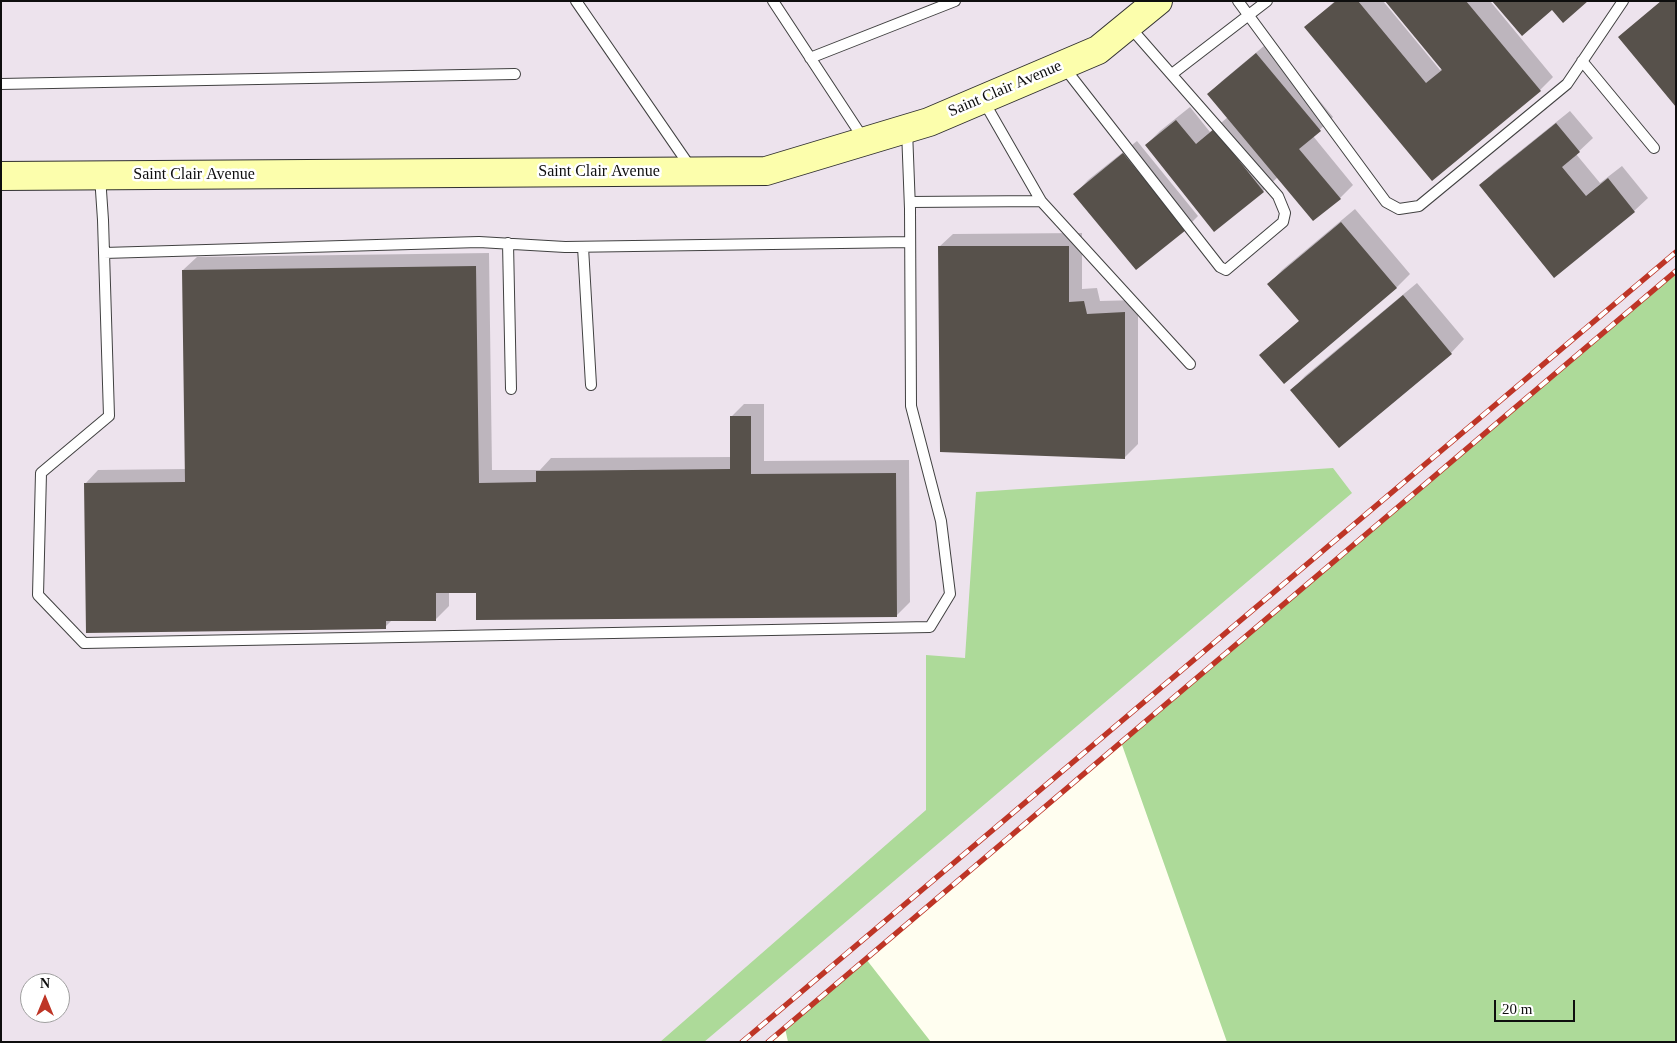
<!DOCTYPE html>
<html>
<head>
<meta charset="utf-8">
<style>
	body { margin:0 }
	#map { position:relative; width:1677px; height:1043px; overflow:hidden; background:#fffef0; font-family:Georgia,serif }
	canvas { display:block }
	.frame { position:absolute; inset:0; border:2px solid #0e0e0e; pointer-events:none }
	.north { position:absolute; left:20px; top:973px; width:50px; height:50px; box-sizing:border-box; background:#fff; border:1px solid #9f9f9f; border-radius:50%; rotate:0deg; font-size:14px; font-weight:700; line-height:20px; text-align:center; color:#0e0e0e }
	.north::after { content:''; display:block; margin:auto; width:18px; height:22px; background:#be3526; clip-path:polygon(50% 0,100% 100%,50% 72%,0 100%) }
	.scale { position:absolute; left:1494px; top:1000px; width:81px; height:22px; box-sizing:border-box; border:2px solid #0e0e0e; border-top:0; padding-left:6px; font-size:15px; line-height:18px; white-space:nowrap; color:#0e0e0e; -webkit-text-stroke:4px #fff; paint-order:stroke }
</style>
</head>
<body>
<div id="map">
<canvas width="1677" height="1043"></canvas>
<div class="frame"></div>
<div class="north">N</div>
<div class="scale">20 m</div>
</div>
<script>
const ctx = document.querySelector('canvas').getContext('2d');
ctx.lineJoin = 'round';
function fillPath(path, color) { ctx.fillStyle = color; ctx.fill(path, 'evenodd'); }
const toPath = rows => new Path2D(rows.map(r => 'M' + r).join(''));
function strokePath(path, color, width, dash) { ctx.strokeStyle = color; ctx.lineWidth = width; ctx.lineCap = dash ? 'butt' : 'round'; ctx.setLineDash(dash || []); ctx.stroke(path); }
function drawText(font, color, halo, rows, align = 'center') {
  ctx.font = font + ' Georgia,serif'; ctx.lineWidth = 5; ctx.setLineDash([]); ctx.textBaseline = 'middle'; ctx.strokeStyle = halo; ctx.fillStyle = color; for (const [text, x, y, turn = 0] of rows) {
    ctx.save(); ctx.translate(x, y); ctx.rotate((+turn || 0) * Math.PI / 180); ctx.textAlign = isNaN(turn) ? turn : align; if (halo) ctx.strokeText(text, 0, 0); ctx.fillText(text, 0, 0); ctx.restore();
  }
}
fillPath(toPath([
	[1,1,1676,1,1676,271,769,1042,1,1042],
	[30,983,60,983,60,1013,30,1013]
]), '#ede3ed');
fillPath(toPath([
	[1676,271,1676,1042,1227,1042,1121,742],
	[1333,468,1352,493,704,1042,660,1042,926,810,926,655,965,658,976,492],
	[866,959,931,1042,788,1042,785,1028]
]), '#adda99');
fillPath(toPath([
	[1335,1,1383,1,1440,70,1442,68,1386,1,1490,1,1553,77,1540,90,1432,179,1306,27],
	[1270,41,1333,117,1313,136,1353,185,1340,198,1278,177,1263,191,1146,145,1160,131,1190,107,1210,132,1228,117,1209,94,1222,81],
	[1570,111,1593,138,1576,154,1600,183,1622,166,1648,198,1634,211,1554,276,1481,186,1494,172],
	[1137,141,1198,216,1185,229,1075,194,1088,180],
	[1355,209,1410,274,1397,287,1284,382,1261,355,1300,320,1269,284,1282,270],
	[1082,233,1082,289,1097,288,1100,301,1138,300,1138,444,1124,458,939,247,953,234],
	[489,253,492,470,540,470,551,458,731,457,731,417,744,404,764,404,764,461,909,460,910,602,896,616,478,592,449,592,449,606,435,620,392,620,385,627,85,484,98,470,186,469,183,270,197,257],
	[1417,283,1464,339,1451,353,1339,446,1292,390,1305,376]
]), '#0003');
fillPath(toPath([
	[1336,1,1358,1,1426,83,1442,70,1385,1,1466,1,1541,91,1432,181,1304,27],
	[1492,1,1588,1,1563,23,1552,10,1522,36],
	[1661,1,1676,1,1676,107,1618,37],
	[1256,53,1321,131,1299,149,1341,199,1313,221,1207,94],
	[1176,120,1196,144,1214,129,1264,192,1214,232,1145,145],
	[1556,123,1580,152,1562,167,1586,196,1608,178,1635,212,1554,278,1479,185],
	[1123,153,1186,230,1136,270,1073,194],
	[1341,222,1397,288,1284,384,1259,355,1299,321,1267,284],
	[938,246,1069,246,1069,302,1084,301,1087,314,1125,312,1125,459,940,452],
	[476,266,479,483,536,482,536,471,730,469,730,416,751,416,751,474,896,473,897,617,476,620,476,593,436,593,436,621,386,621,386,629,86,633,84,483,185,482,182,270],
	[1403,295,1452,354,1339,448,1290,390]
]), '#57514b');
const lane = toPath([
	[576,1,691,168],
	[773,1,865,141],
	[1238,1,1386,202,1399,209,1419,206,1567,84,1623,1],
	[810,58,955,1],
	[1582,61,1654,148],
	[1063,66,1220,267,1226,270,1283,222,1285,213,1278,196,1129,26],
	[1172,74,1267,1],
	[1,84,515,74],
	[100,176,103,220,109,416,41,473,38,595,84,643,930,627,950,594,941,521,911,406,910,209,907,130],
	[1041,201,1190,364],
	[910,202,1041,201,983,100],
	[508,243,511,389],
	[583,247,591,385],
	[104,253,479,242,565,247,910,242]
]);
const secondary = toPath([
	[1,176,766,171,929,122,1098,50,1158,1]
]);
strokePath(lane, '#414141', 12);
strokePath(secondary, '#303030', 30);
strokePath(lane, '#fff', 10);
strokePath(secondary, '#fcfeac', 28);
const rail = toPath([
	[742,1042,1676,252],
	[768,1042,1676,271]
]);
strokePath(rail, '#be3526', 5.5);
strokePath(rail, '#fff', 4, [11]);
drawText('16px', '#0e0e0e', '#fff', [
	["Saint Clair Avenue",1005,89,-23],
	["Saint Clair Avenue",599,172],
	["Saint Clair Avenue",194,175]
]);
</script>
</body>
</html>
